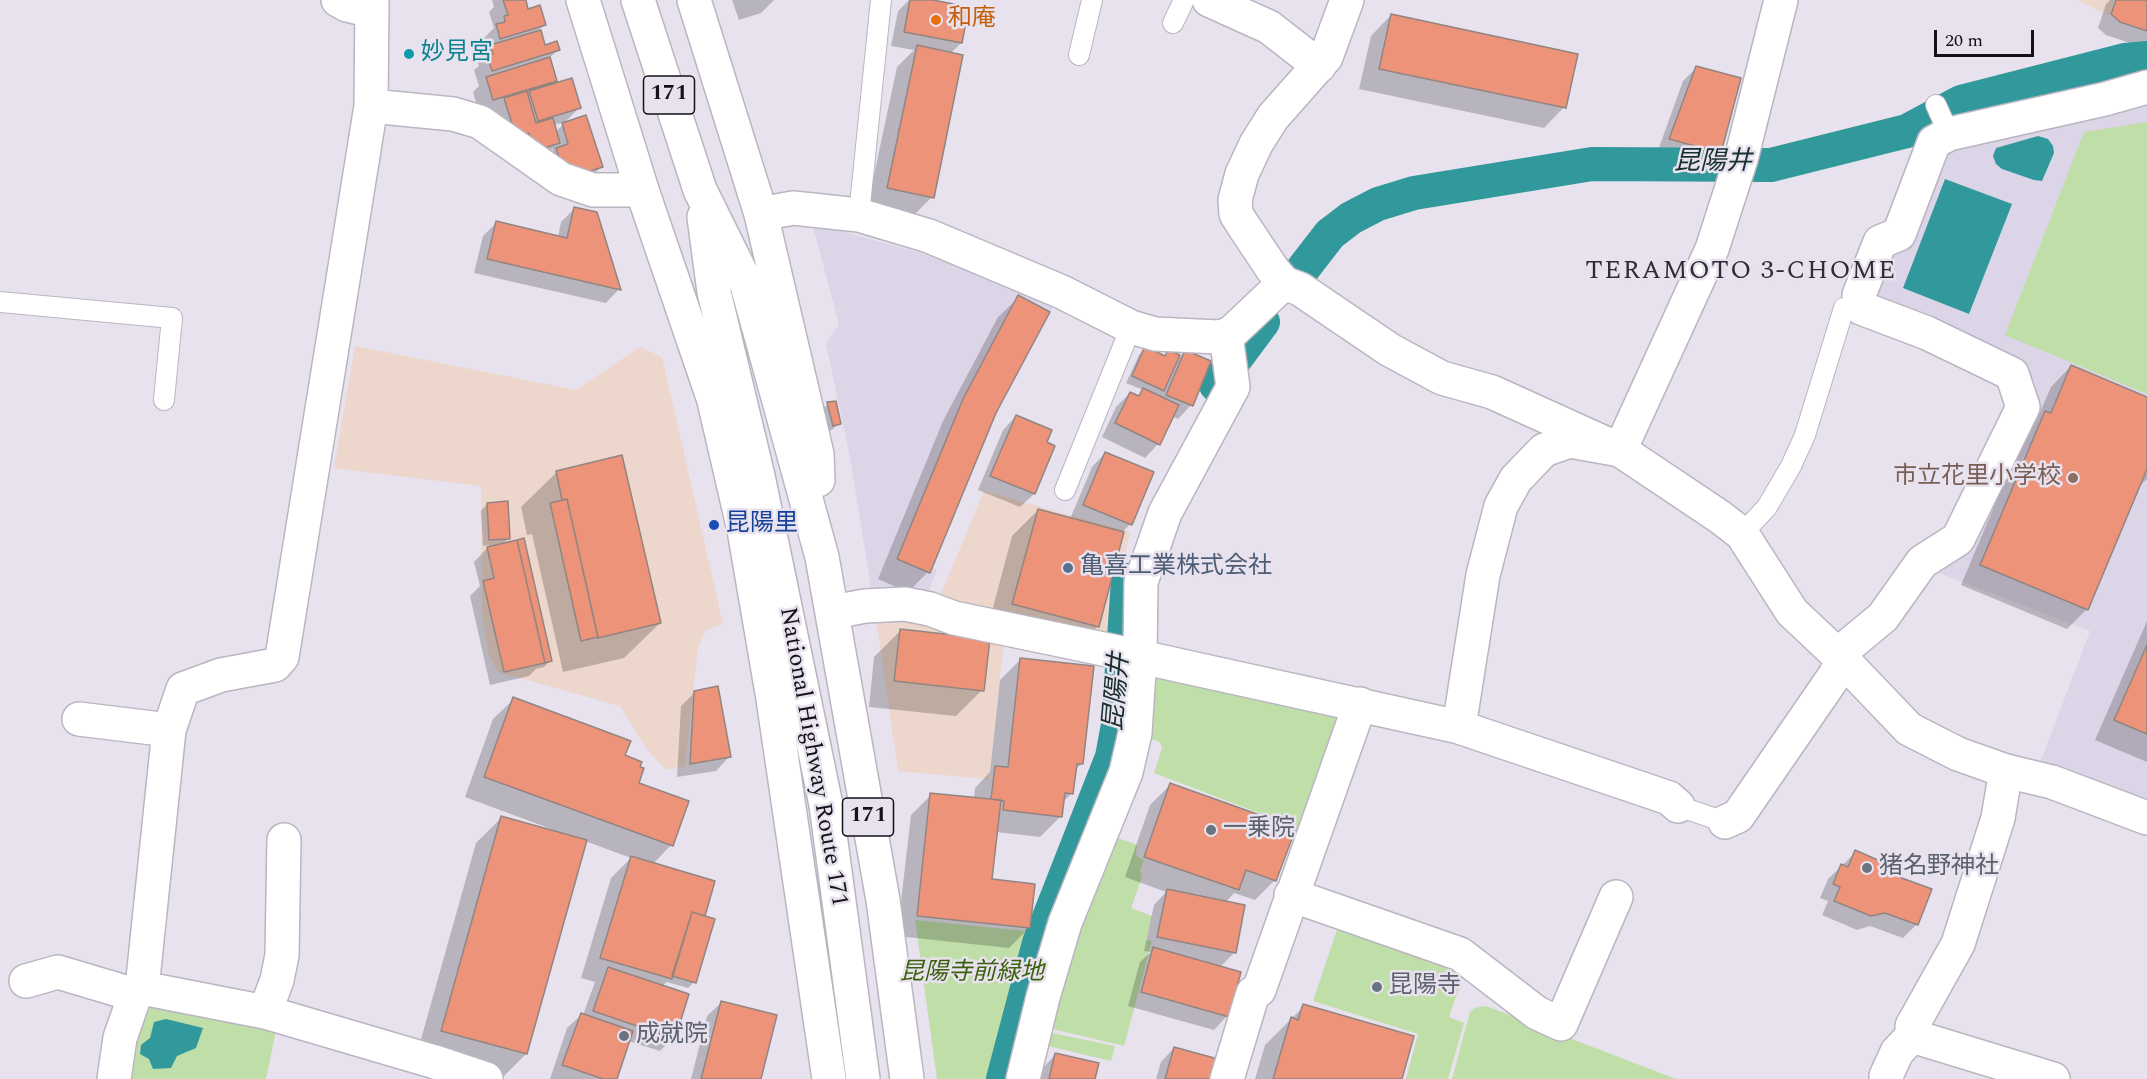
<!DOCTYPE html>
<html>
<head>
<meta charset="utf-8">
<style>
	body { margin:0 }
	#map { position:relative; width:2147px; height:1079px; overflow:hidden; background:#e7e2ee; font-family:Spectral,serif }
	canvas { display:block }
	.scale { position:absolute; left:1934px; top:30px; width:100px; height:27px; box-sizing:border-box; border:3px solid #131216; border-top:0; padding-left:8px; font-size:18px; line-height:21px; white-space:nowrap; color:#131216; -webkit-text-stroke:4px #e7e2ee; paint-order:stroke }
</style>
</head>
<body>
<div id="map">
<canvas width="2147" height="1079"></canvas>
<div class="scale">20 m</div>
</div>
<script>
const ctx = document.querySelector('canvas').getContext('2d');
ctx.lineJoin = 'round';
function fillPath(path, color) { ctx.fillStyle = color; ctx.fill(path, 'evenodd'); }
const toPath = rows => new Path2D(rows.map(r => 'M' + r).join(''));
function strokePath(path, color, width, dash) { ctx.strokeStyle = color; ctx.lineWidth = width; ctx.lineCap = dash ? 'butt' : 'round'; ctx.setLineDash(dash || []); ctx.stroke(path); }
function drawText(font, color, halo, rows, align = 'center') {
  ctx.font = font + ' Spectral,"Noto Sans JP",serif'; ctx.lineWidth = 5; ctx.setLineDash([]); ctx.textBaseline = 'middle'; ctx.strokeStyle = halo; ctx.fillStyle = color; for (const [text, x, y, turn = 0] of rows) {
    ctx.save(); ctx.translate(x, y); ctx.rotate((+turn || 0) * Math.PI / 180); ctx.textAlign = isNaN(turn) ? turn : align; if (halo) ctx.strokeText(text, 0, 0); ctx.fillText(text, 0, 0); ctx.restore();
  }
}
fillPath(toPath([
	[2078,0,2114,0,2109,16],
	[355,346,576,390,640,347,662,357,723,624,706,630,698,647,685,766,666,770,646,748,620,706,498,672,489,656,482,613,481,486,334,468],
	[984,491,1130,532,1119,582,1113,636,1007,618,941,594],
	[875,612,1004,640,989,779,898,771]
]), '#edd6cb');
fillPath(toPath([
	[2147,98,2147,802,2040,763,2090,631,1931,570,2034,409,1873,300,1939,146],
	[812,223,931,256,1026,287,1057,300,996,413,932,567,937,570,925,600,873,600,850,457,826,344,839,324]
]), '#dcd5e8');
fillPath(toPath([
	[2147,122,2147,394,2005,335,2084,132],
	[1157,675,1343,712,1306,831,1154,773,1162,748,1160,742,1145,737],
	[1112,836,1137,845,1136,855,1144,861,1140,870,1142,877,1131,908,1152,916,1146,940,1152,941,1124,1046,1044,1027],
	[915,920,1026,931,1032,938,994,1079,937,1079],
	[1338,927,1465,971,1449,1017,1464,1023,1448,1079,1406,1079,1418,1034,1313,1001],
	[157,1003,276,1031,266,1079,127,1079,146,1011],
	[1486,1006,1676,1079,1452,1079,1470,1012,1475,1008],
	[1043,1031,1115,1046,1111,1061,1040,1044]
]), '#c0dea8');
fillPath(toPath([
	[2038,136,2048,139,2053,146,2054,153,2042,181,2034,180,2002,169,1996,164,1993,156,1996,148],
	[1945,179,2012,204,1969,314,1903,288],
	[166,1019,203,1028,196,1048,177,1056,171,1068,153,1069,149,1059,140,1054,141,1045,150,1038,154,1022]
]), '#31989b');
fillPath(toPath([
	[492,0,524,0,527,10,544,25,539,30,544,47,558,50,549,58,555,80,549,87,579,108,565,122,553,125,555,132,563,125,601,167,587,181,543,163,553,152,553,149,545,156,479,113,473,92,479,86,474,70,479,66,477,60,486,51,483,39,494,28,489,12,494,7],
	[732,0,774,0,761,13,739,20],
	[909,0,925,0,961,43,950,54,932,197,912,217,867,208,897,67,914,50,891,46,898,11],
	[2110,0,2147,0,2147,43,2142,47,2106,35,2098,28,2106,4],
	[1391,15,1564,107,1544,128,1359,89,1371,36],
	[1697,67,1720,153,1706,166,1657,153,1683,81],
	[575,208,619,289,606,303,474,273,483,236,497,222,558,237,561,222],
	[1019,297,995,412,928,572,908,592,878,579,943,421,998,317],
	[1145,348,1164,357,1169,352,1180,357,1185,352,1191,405,1178,419,1172,416,1158,444,1145,458,1102,437,1116,407,1130,393,1137,397,1143,390,1126,383,1139,355],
	[2071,366,2147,398,2147,479,2137,488,2087,609,2067,629,1961,585,2025,433,2036,421,2051,387],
	[828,404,839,423,832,430,826,431,821,410],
	[1016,416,1045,443,1053,446,1034,494,1020,507,978,490,1003,430],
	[1105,453,1130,524,1121,534,1098,626,1071,652,987,630,1012,536,1038,510,1070,519,1092,467],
	[557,472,660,623,624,658,563,672,532,534,527,535,521,507],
	[487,504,509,538,502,545,551,660,544,667,536,669,529,676,490,685,470,596,480,586,474,562,490,545,483,546,481,511],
	[2147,621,2147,762,2095,740],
	[900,631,982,690,956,716,869,707,874,657],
	[1021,659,1081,764,1074,771,1072,793,1062,803,1061,816,1040,837,996,832,990,881,1029,928,1009,948,897,936,911,815,931,795,974,799,975,788,990,772,1000,680],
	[695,692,729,757,716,771,677,777,681,706],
	[514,699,623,756,671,845,653,864,703,917,694,982,688,988,667,982,662,986,673,1038,660,1051,628,1041,615,1079,550,1079,567,1028,581,1015,583,1015,595,982,581,978,611,878,631,858,585,841,526,1054,501,1079,416,1057,476,843,502,817,550,831,551,829,465,797,493,719],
	[1170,785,1275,880,1255,900,1234,893,1225,903,1235,952,1220,967,1227,1016,1214,1030,1128,1006,1140,962,1151,952,1144,951,1154,905,1166,892,1125,877,1150,805],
	[1856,852,1917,924,1903,938,1870,926,1857,930,1822,915,1828,901,1820,898,1828,879],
	[721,1003,759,1079,691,1079,707,1016],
	[1304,1006,1400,1079,1255,1079,1265,1045],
	[1174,1048,1211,1079,1156,1079,1161,1062],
	[1055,1055,1094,1079,1040,1079,1042,1069]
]), '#0003');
strokePath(toPath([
	[1296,278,1330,234,1351,218,1378,204,1414,193,1592,164,1771,165,1907,131,1961,102,2125,60,2147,58],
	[1216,385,1263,322],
	[1003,1079,1039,943,1112,757,1118,725,1128,580]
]), '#31989b', 34);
const building = toPath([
	[503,0,526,0,528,9,540,5,546,25,500,39,496,24,505,22,504,16,508,15,503,0],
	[910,0,933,0,969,7,962,43,904,32,910,0],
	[2116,0,2147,0,2147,31,2120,22,2111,14,2116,0],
	[1391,14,1578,54,1566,108,1379,69,1391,14],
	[541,30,545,45,557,41,560,50,492,71,487,55,493,54,490,45,541,30],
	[917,45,963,55,934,198,887,188,917,45],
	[550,57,557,81,493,100,486,77,550,57],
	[1696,66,1741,78,1721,153,1669,139,1696,66],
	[572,78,581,108,538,121,529,91,572,78],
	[527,91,536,123,553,118,560,143,535,151,529,133,516,137,504,98,527,91],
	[586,115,603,167,575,176,571,164,562,166,556,148,568,144,562,123,586,115],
	[574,207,597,212,621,290,487,259,496,221,567,238,574,207],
	[1018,295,1050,312,996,413,930,573,897,559,963,399,1018,295],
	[1145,346,1165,356,1168,350,1180,355,1164,391,1132,376,1145,346],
	[1185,350,1211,361,1193,406,1166,395,1185,350],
	[2071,365,2147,397,2147,469,2088,610,1980,565,2045,411,2051,413,2071,365],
	[1143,388,1179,405,1160,445,1115,423,1130,392,1139,396,1143,388],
	[836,401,841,424,833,426,827,402,836,401],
	[1016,415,1052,430,1047,442,1055,446,1035,494,990,476,1016,415],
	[1105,452,1154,472,1132,525,1083,505,1105,452],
	[622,455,661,623,598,638,567,499,562,500,556,471,622,455],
	[567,499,598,637,581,641,550,503,567,499],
	[508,501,510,539,489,540,487,503,508,501],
	[1038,509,1124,532,1099,627,1012,604,1038,509],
	[524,538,552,661,545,663,517,540,524,538],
	[517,540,545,663,504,672,483,581,494,578,487,547,517,540],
	[900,629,990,639,984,691,894,681,900,629],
	[2147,645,2147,734,2114,720,2147,645],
	[1020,658,1094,666,1083,764,1077,764,1073,794,1065,793,1062,817,1003,810,1004,801,991,799,995,766,1008,767,1020,658],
	[718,686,731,757,690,764,694,691,718,686],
	[513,697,631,741,625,755,642,762,640,767,644,768,639,783,689,801,673,846,484,777,513,697],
	[1170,783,1296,828,1276,881,1246,870,1239,890,1144,857,1170,783],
	[930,793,1001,800,992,879,1035,884,1030,928,917,916,930,793],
	[501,816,587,840,527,1054,441,1031,501,816],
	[1855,850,1887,864,1899,877,1932,889,1918,925,1885,913,1871,916,1834,901,1840,887,1833,884,1841,864,1848,867,1855,850],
	[631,856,715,881,705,916,692,912,672,979,600,958,631,856],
	[1167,889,1245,905,1236,953,1157,937,1167,889],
	[692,912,715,919,696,983,672,976,692,912],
	[1153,947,1241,972,1229,1017,1141,992,1153,947],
	[608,967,689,994,675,1039,593,1011,608,967],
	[721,1001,777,1015,761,1079,701,1079,721,1001],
	[1303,1004,1414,1036,1402,1079,1273,1079,1291,1017,1298,1020,1303,1004],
	[581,1013,633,1031,617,1079,603,1079,562,1065,581,1013],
	[1174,1047,1218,1059,1213,1079,1165,1079,1174,1047],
	[1055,1053,1099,1063,1095,1079,1049,1079,1055,1053]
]);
fillPath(building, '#ec937a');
strokePath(building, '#928581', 1.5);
const lane = toPath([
	[1173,23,1184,0],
	[1079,55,1092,0],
	[1936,105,1949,134],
	[859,215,881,0],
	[0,302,172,318,164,400],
	[1065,490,1131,327],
	[1742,534,1767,507,1791,466,1805,435,1844,308,1861,308],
	[1678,806,1725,822]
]);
const street = toPath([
	[338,0,347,5,372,11],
	[1209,0,1269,27,1319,66],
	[371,106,453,114,480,122,561,179,593,190,642,190],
	[1284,283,1273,270,1243,225,1236,214,1235,200,1242,174,1256,144,1273,117,1326,57,1347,0],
	[833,612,865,606,905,604,930,609,954,618,1132,655,1459,727,1669,798,1678,806],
	[79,719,169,730],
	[1459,727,1483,575,1501,506,1516,479,1544,450,1570,441,1620,450,1712,249,1741,159,1781,0],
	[1725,822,1738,816,1835,675,1848,646,1883,617,1922,562,1958,539,2023,407,2012,374,1927,333,1861,308,1859,295,1880,242,1899,234,1934,142,1949,134,2105,99,2147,87],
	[1291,895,1460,954,1537,1013,1561,1024,1616,897],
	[26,981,58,972,135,995],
	[142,988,265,1012,435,1062,486,1079],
	[265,1012,277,980,282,955,284,840],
	[1912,1036,2053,1079],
	[1886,1076,1897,1052,1912,1036,1912,1026,1958,944,1998,818,2006,771],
	[114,1079,120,1038,135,995,142,988,169,730,183,689,221,675,275,665,282,657,371,106,372,0],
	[1023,1079,1043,997,1065,923,1126,772,1135,733,1140,657,1141,582,1165,513,1233,387,1226,335],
	[1227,1079,1253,993,1259,990,1360,704]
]);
const secondary = toPath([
	[761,214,793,208,859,215,929,236,1062,292,1131,327,1155,334,1219,337,1230,334,1284,283,1300,289,1390,350,1442,378,1492,392,1620,450,1720,517,1742,534,1792,612,1843,660,1909,729,1958,754,2006,771,2052,782,2147,818]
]);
const highway = toPath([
	[583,0,642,190,721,421],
	[638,0,700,190,747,285,822,557,883,900,907,1079],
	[694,0,761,214,817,454,818,480],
	[704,217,714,292,758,476,826,805,863,1079],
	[714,401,744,530,773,699,829,1079]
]);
strokePath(lane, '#b9b5c1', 22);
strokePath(street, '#b9b5c1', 36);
strokePath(secondary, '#b9b5c1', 36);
strokePath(highway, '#b9b5c1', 36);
strokePath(lane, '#fff', 20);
strokePath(street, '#fff', 33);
strokePath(secondary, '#fff', 33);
strokePath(highway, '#fff', 33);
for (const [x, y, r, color] of [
	[936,20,6,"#e8710a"],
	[409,54,6,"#0f9aa8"],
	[2073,478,6,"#8d6e63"],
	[714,525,6,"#1a4fb4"],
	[1068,568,6,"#5c6f8a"],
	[1211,830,6,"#6b7280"],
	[1867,868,6,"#6b7280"],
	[1377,987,6,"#6b7280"],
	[624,1036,6,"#6b7280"]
]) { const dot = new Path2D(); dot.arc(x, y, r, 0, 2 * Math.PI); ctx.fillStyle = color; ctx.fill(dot); strokePath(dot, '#e7e2ee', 2); }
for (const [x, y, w] of [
	[669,95,51],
	[868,817,51]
]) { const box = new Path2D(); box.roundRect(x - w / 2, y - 19, w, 38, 4.5); ctx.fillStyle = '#e7e2ee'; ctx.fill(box); strokePath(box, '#131216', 1.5); }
drawText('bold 22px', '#131216', null, [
	["171",669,95],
	["171",868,817]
]);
drawText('24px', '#c56008', '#e7e2ee', [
	["和庵",948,20]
], 'left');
drawText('24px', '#0d838f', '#e7e2ee', [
	["妙見宮",421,54]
], 'left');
drawText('24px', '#785e54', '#e7e2ee', [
	["市立花里小学校",2061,478]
], 'right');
drawText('24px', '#164399', '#e7e2ee', [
	["昆陽里",726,525]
], 'left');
drawText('24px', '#4e5e75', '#e7e2ee', [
	["亀喜工業株式会社",1080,568]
], 'left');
drawText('24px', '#131216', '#e7e2ee', [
	["National Highway Route 171",812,757,80]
]);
drawText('24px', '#5b616d', '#e7e2ee', [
	["一乗院",1223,830],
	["猪名野神社",1879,868],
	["昆陽寺",1389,987],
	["成就院",636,1036]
], 'left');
drawText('italic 24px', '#3c610d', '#e7e2ee', [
	["昆陽寺前緑地",972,974]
]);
drawText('italic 26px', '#182f30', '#e7e2ee', [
	["昆陽井",1713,164],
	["昆陽井",1119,692,-85]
]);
ctx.letterSpacing = '1.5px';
drawText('26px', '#2f2c35', '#e7e2ee', [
	["TERAMOTO 3-CHOME",1741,273]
]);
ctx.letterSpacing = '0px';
</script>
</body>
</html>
